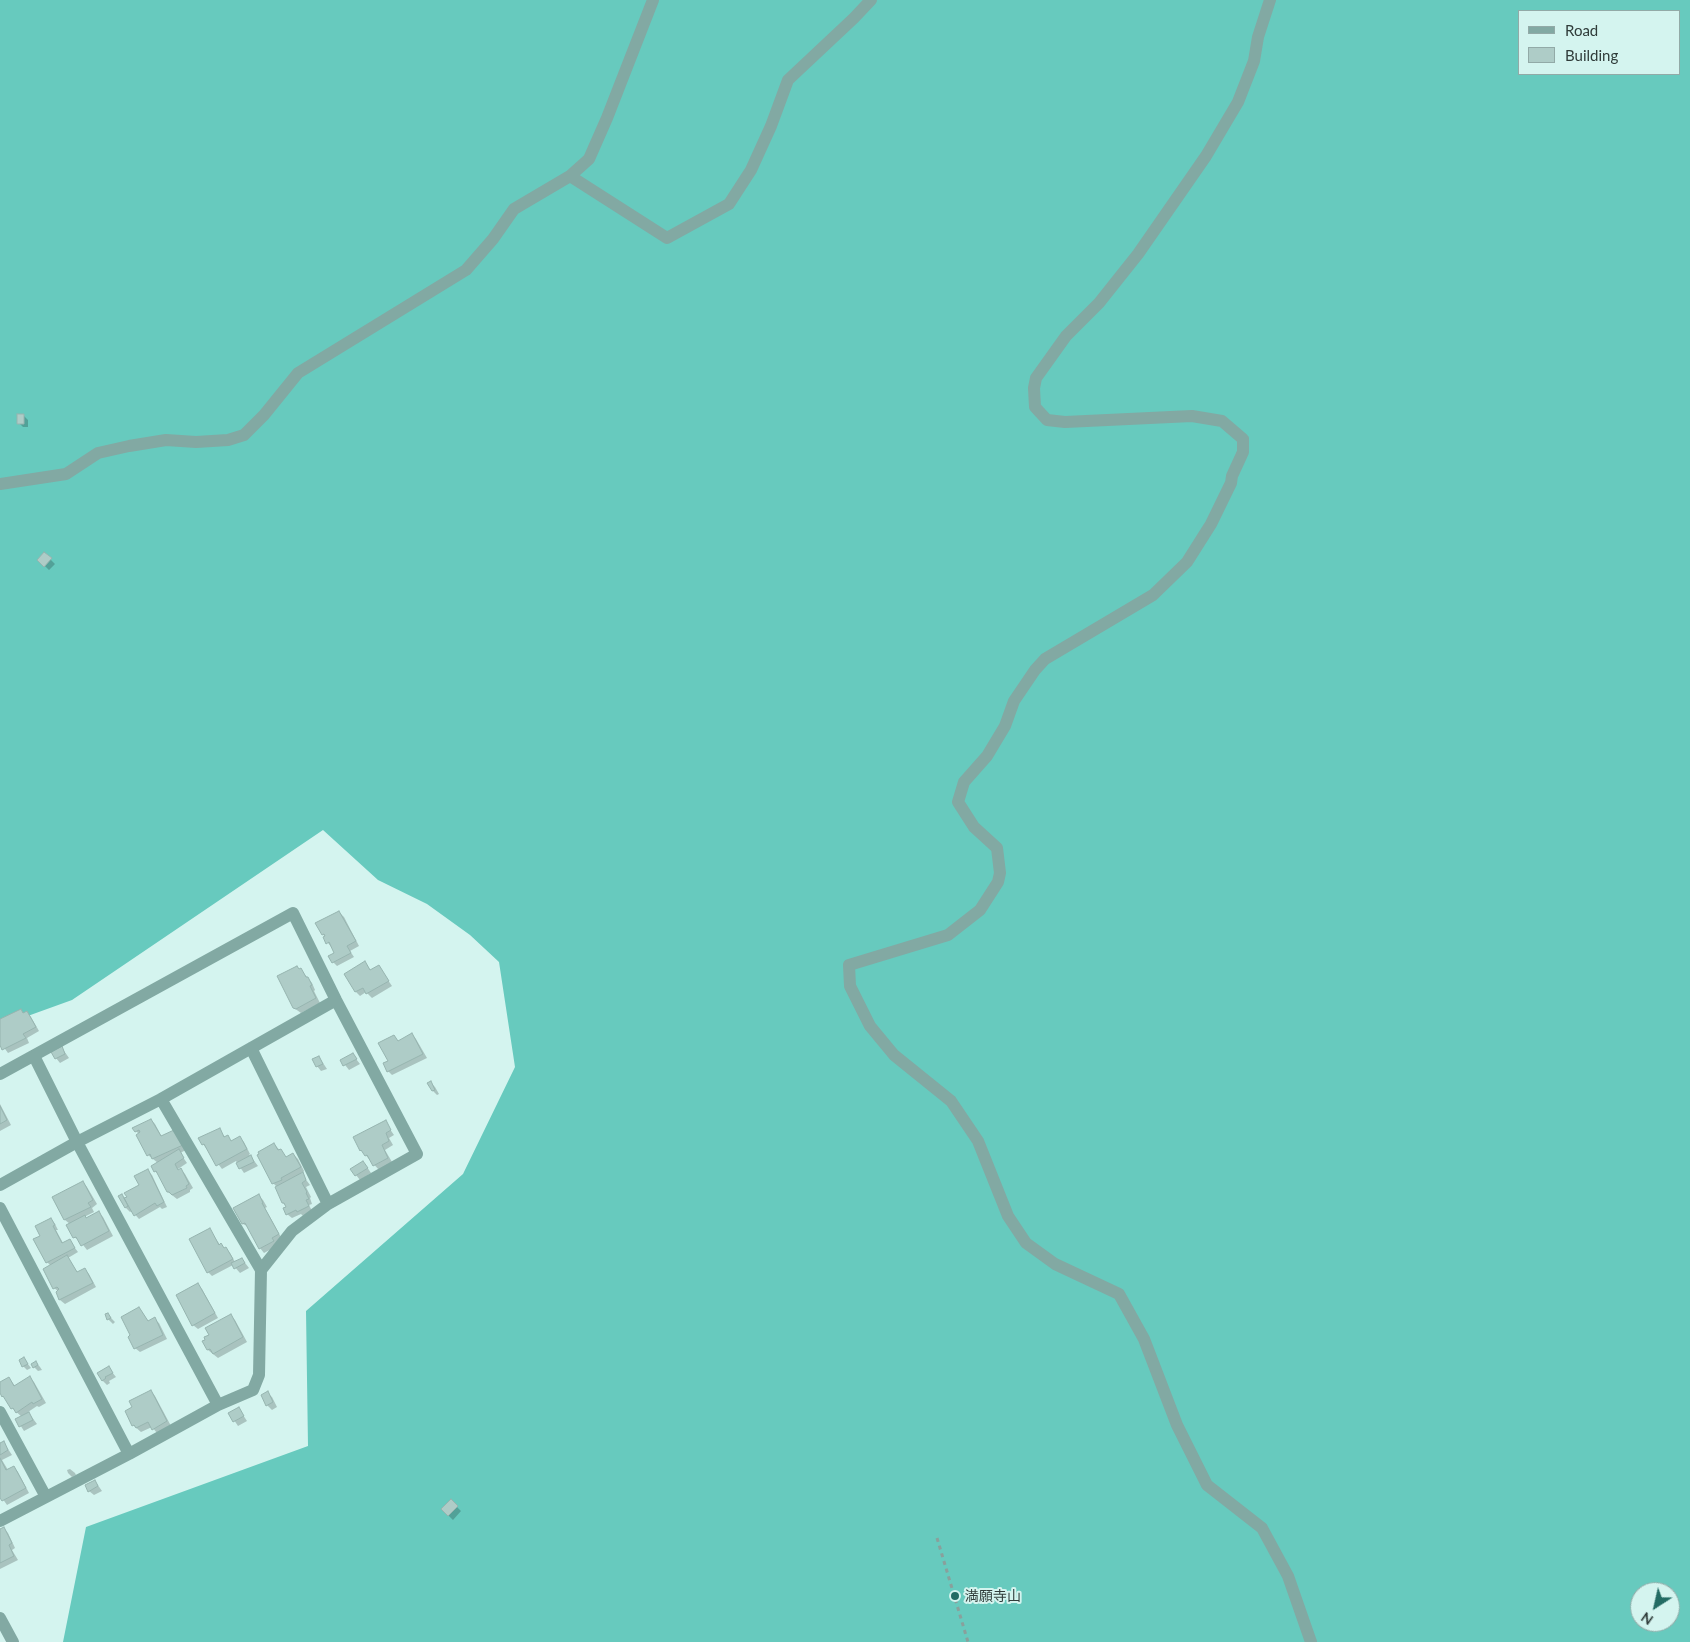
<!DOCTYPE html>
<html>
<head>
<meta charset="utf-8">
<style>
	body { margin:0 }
	#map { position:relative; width:1690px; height:1642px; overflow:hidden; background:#d4f4ef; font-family:Lato,sans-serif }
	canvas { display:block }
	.legend { position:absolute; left:1518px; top:10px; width:162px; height:65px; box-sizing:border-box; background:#d4f4ef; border:1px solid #92aaa7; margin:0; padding:6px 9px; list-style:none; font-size:15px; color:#303c3a }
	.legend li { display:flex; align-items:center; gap:10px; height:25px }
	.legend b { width:25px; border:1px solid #92aaa7 }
	.north { position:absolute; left:1630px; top:1582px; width:50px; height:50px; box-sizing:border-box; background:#d4f4ef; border:1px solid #92aaa7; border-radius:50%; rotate:215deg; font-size:14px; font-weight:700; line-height:20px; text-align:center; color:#303c3a }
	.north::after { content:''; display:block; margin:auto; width:18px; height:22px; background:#236c64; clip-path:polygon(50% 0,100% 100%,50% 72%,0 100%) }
</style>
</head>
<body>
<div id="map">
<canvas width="1690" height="1642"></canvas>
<ul class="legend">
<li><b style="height:6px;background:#82a9a3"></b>Road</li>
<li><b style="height:14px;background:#aeccc7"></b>Building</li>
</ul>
<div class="north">N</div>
</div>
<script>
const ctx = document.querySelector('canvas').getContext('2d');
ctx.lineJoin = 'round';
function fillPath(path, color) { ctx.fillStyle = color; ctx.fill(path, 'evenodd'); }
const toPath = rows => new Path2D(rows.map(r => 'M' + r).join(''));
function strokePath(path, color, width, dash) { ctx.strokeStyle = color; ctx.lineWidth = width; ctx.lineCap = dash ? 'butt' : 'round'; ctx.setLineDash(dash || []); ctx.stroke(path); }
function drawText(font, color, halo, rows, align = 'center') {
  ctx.font = font + ' Lato,"Noto Sans JP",sans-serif'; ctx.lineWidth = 4; ctx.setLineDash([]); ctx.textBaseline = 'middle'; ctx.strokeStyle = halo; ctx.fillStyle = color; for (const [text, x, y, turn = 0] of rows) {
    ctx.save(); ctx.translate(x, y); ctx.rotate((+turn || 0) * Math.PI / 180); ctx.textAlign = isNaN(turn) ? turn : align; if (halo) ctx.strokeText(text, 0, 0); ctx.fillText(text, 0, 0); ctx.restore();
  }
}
fillPath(toPath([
	[0,0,1690,0,1690,1642,63,1642,86,1527,308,1446,306,1311,463,1174,515,1067,499,962,470,935,427,904,378,880,323,830,72,1000,0,1026],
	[1519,11,1679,11,1679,74,1519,74],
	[1640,1592,1670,1592,1670,1622,1640,1622]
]), '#67cabe');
fillPath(toPath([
	[23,415,28,420,28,427,23,427,19,423],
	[45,554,55,564,49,570,39,560],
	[339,912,344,917,359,946,350,951,354,957,337,966,333,962,336,953,328,943,323,934],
	[365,963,371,971,379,967,392,986,372,998,366,992,360,996,356,992],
	[301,970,312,983,315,990,314,991,320,1003,301,1013,294,1008],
	[27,1012,31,1017,39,1031,27,1038,29,1043,8,1053,0,1042,0,1021],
	[412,1034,416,1039,427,1058,392,1075,388,1071,394,1037,399,1042],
	[62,1048,69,1058,60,1063,56,1058],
	[353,1055,360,1064,349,1070,342,1061],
	[319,1057,327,1069,321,1071,317,1066],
	[429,1083,431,1083,435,1087,439,1094,437,1095,433,1091],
	[0,1104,11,1125,0,1131],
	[151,1120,155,1124,162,1137,174,1131,186,1150,180,1153,187,1163,175,1171,181,1170,185,1174,193,1188,190,1190,190,1192,177,1199,168,1192,160,1176,155,1171,158,1163,148,1155,137,1135,139,1134,136,1131],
	[385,1122,394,1135,389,1138,393,1145,385,1150,392,1162,379,1170,361,1150],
	[219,1130,226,1138,227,1137,232,1142,240,1138,244,1142,250,1154,249,1154,258,1166,244,1173,236,1161,222,1169,203,1144],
	[274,1144,287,1158,293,1154,298,1159,304,1171,301,1173,310,1185,306,1187,311,1197,310,1198,312,1204,309,1205,312,1211,303,1216,301,1214,292,1218,287,1214,287,1207,283,1203,277,1187,273,1183],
	[367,1167,371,1173,360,1180,356,1175],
	[147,1170,152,1175,167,1207,162,1209,160,1207,139,1219,132,1211,130,1212,126,1208,122,1195,125,1199,140,1185],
	[83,1182,87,1187,97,1204,92,1208,94,1212,84,1217,87,1219,98,1212,103,1217,113,1236,87,1250,80,1241,74,1237,70,1224,65,1220,54,1197],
	[259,1196,263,1200,267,1207,265,1208,282,1239,277,1246,264,1253,260,1248,249,1227,243,1224],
	[51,1219,55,1224,58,1230,56,1230,63,1243,69,1240,78,1252,68,1258,78,1273,85,1270,89,1274,96,1287,65,1304,60,1300,58,1291,54,1288,51,1266,47,1262,42,1236],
	[210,1230,220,1245,230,1253,235,1262,242,1259,249,1268,240,1273,233,1265,212,1276,208,1272],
	[197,1285,202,1289,218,1318,198,1329,193,1325],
	[139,1308,149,1322,154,1319,159,1323,167,1339,140,1352,135,1348],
	[108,1314,112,1319,115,1322,113,1324,108,1319],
	[231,1316,235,1320,247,1342,218,1358,208,1350],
	[24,1359,31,1368,27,1370,23,1366],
	[36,1362,40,1367,42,1370,38,1371,34,1367],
	[108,1367,116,1377,109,1381,110,1383,107,1385,102,1380],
	[9,1378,15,1386,30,1378,34,1382,46,1403,39,1407,37,1406,28,1412,37,1424,24,1431,17,1420,22,1417,12,1408,0,1390,0,1383],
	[151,1391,155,1396,171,1426,157,1433,152,1427,141,1432,133,1425,134,1407],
	[267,1393,272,1397,277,1407,272,1410,267,1405],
	[239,1409,247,1421,238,1426,230,1414],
	[4,1443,12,1455,2,1460,8,1470,14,1467,18,1472,29,1493,7,1505,0,1495,0,1445],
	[70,1469,75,1473,76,1475,72,1477,68,1473,67,1470],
	[95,1481,102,1491,94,1495,89,1491],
	[451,1501,461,1511,453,1520,442,1509],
	[4,1529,8,1533,15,1548,12,1550,18,1560,0,1569,0,1531]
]), '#0003');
const building = toPath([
	[17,414,24,414,24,424,17,424,17,414],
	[44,552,52,558,44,567,37,560,44,552],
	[339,911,356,941,347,946,351,953,332,963,328,956,334,953,329,942,326,944,323,937,325,936,324,934,322,935,315,923,339,911],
	[365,961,370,970,379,965,389,981,366,994,363,988,355,992,344,974,365,961],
	[297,966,299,969,301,968,306,977,308,977,312,985,310,986,316,998,296,1009,293,1008,277,976,297,966],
	[21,1009,23,1013,27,1011,36,1027,23,1034,26,1038,2,1050,0,1045,0,1019,21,1009],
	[412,1033,423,1054,387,1072,383,1063,388,1061,378,1043,394,1035,398,1041,412,1033],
	[62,1046,65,1054,55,1059,51,1052,62,1046],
	[353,1053,357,1059,343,1066,340,1060,353,1053],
	[319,1056,323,1064,316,1067,312,1059,319,1056],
	[431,1081,435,1090,432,1091,427,1083,431,1081],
	[0,1106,7,1120,0,1124,0,1106],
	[151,1119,161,1136,174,1130,183,1145,152,1159,150,1154,147,1156,136,1135,140,1132,139,1130,135,1132,132,1128,151,1119],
	[386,1120,391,1130,386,1133,389,1141,382,1145,388,1158,373,1166,367,1155,365,1156,361,1150,360,1151,353,1137,386,1120],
	[220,1128,224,1137,228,1135,231,1141,240,1136,247,1149,216,1166,204,1144,202,1145,198,1138,220,1128],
	[274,1143,278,1150,281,1149,286,1157,293,1153,301,1167,281,1178,282,1180,272,1184,257,1155,259,1154,258,1152,274,1143],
	[179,1149,184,1158,175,1164,178,1170,181,1168,189,1184,186,1186,187,1188,172,1195,169,1192,167,1192,156,1171,154,1172,151,1166,179,1149],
	[251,1155,254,1162,239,1169,236,1163,251,1155],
	[363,1161,368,1168,355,1176,350,1169,363,1161],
	[148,1169,164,1202,157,1206,155,1203,134,1216,124,1198,127,1197,124,1193,139,1185,134,1176,148,1169],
	[303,1172,306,1180,302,1183,307,1192,306,1193,309,1199,306,1200,309,1206,297,1212,296,1210,286,1215,283,1208,286,1207,284,1203,282,1203,275,1187,303,1172],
	[83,1181,93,1200,88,1203,91,1207,64,1220,52,1197,83,1181],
	[122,1194,128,1206,125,1208,118,1196,122,1194],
	[259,1194,263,1203,262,1203,279,1234,272,1238,274,1241,259,1249,245,1223,242,1224,233,1208,259,1194],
	[99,1211,109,1231,81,1246,76,1237,73,1238,66,1225,85,1215,86,1218,99,1211],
	[51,1218,55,1225,53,1226,62,1243,70,1239,75,1248,46,1263,33,1239,40,1236,35,1226,51,1218],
	[210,1228,219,1245,221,1243,224,1248,226,1247,233,1259,207,1273,189,1239,210,1228],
	[67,1255,77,1272,85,1268,93,1283,59,1300,56,1292,59,1289,57,1287,53,1289,43,1269,67,1255],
	[242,1258,245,1263,234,1269,231,1263,242,1258],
	[198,1283,215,1313,192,1326,176,1295,198,1283],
	[139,1307,148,1321,155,1317,163,1335,134,1349,128,1337,130,1335,121,1317,139,1307],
	[108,1313,111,1318,107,1320,105,1314,108,1313],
	[231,1314,243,1337,213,1354,210,1349,207,1350,202,1341,205,1340,204,1337,209,1335,205,1328,231,1314],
	[24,1357,28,1364,22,1367,19,1360,24,1357],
	[36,1361,38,1365,33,1368,31,1364,36,1361],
	[109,1366,113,1373,105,1377,106,1378,102,1381,97,1373,109,1366],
	[30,1376,42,1399,33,1404,32,1402,16,1413,13,1408,11,1409,3,1396,2,1397,0,1393,0,1382,9,1377,14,1386,30,1376],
	[151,1390,167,1421,152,1430,148,1422,136,1428,134,1425,132,1426,125,1411,132,1407,129,1401,151,1390],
	[268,1391,273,1402,266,1406,261,1395,268,1391],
	[239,1407,244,1416,233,1422,228,1413,239,1407],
	[29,1412,33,1420,19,1427,15,1419,29,1412],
	[4,1441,8,1450,0,1455,0,1443,4,1441],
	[0,1458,6,1470,14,1466,26,1488,2,1501,0,1498,0,1458],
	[95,1480,98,1486,88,1492,85,1485,95,1480],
	[451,1499,458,1506,448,1516,441,1509,451,1499],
	[4,1527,12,1543,9,1545,14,1556,0,1563,0,1529,4,1527]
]);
fillPath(building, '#aeccc7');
strokePath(building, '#96b4af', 1);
strokePath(toPath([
	[937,1538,968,1642]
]), '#89a09c', 3, [4, 4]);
strokePath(toPath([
	[1270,0,1258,37,1254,61,1238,102,1206,156,1138,254,1099,303,1066,336,1036,378,1034,388,1035,407,1047,420,1065,422,1192,416,1222,421,1243,439,1243,452,1232,476,1231,483,1211,524,1187,562,1153,595,1045,659,1035,670,1014,701,1005,726,987,756,964,782,958,802,974,827,997,848,1000,873,998,882,980,910,948,935,849,965,850,986,870,1026,894,1055,951,1101,978,1141,1008,1216,1026,1243,1055,1264,1119,1294,1144,1339,1177,1425,1207,1485,1262,1528,1288,1576,1311,1642],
	[570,176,667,238,729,204,751,170,771,126,788,80,854,18,871,0],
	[0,484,66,474,98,453,129,446,166,440,196,442,228,440,244,435,264,415,298,373,466,270,493,239,514,209,570,176,589,159,607,118,653,0],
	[251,1048,328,1204],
	[34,1056,77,1142,218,1405],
	[0,1074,293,913,336,1000,417,1154,328,1204,292,1231,261,1270,259,1375,253,1390,218,1405,129,1454,0,1521],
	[161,1099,261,1270],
	[0,1185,77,1142,161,1099,336,1000],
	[0,1208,129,1454],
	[0,1412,46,1497],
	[0,1618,13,1642]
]), '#82a9a3', 12);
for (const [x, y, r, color] of [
	[955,1596,5,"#236c64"]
]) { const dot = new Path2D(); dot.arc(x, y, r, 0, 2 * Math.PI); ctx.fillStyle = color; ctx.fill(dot); strokePath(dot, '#d4f4ef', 2); }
drawText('14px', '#303c3a', '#d4f4ef', [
	["満願寺山",965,1596]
], 'left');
</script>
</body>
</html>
